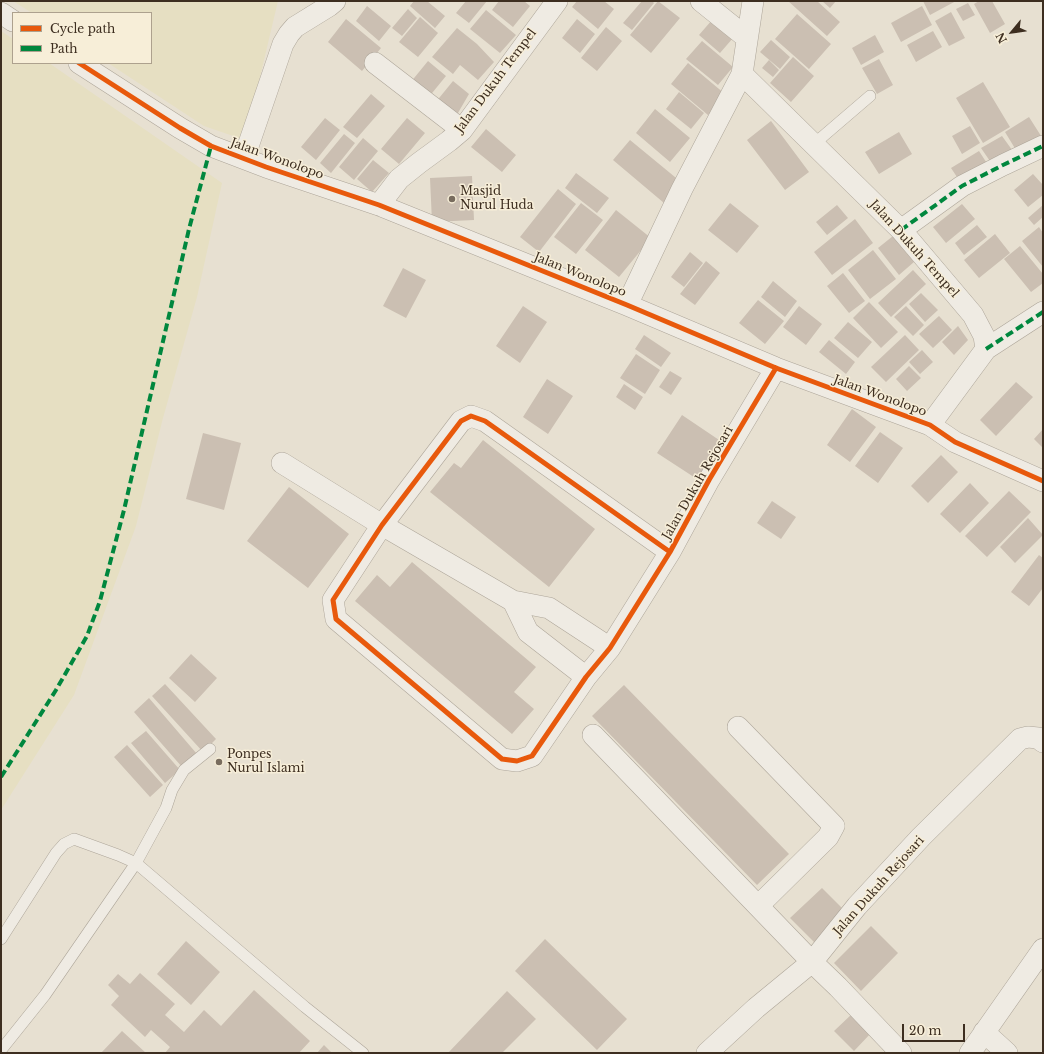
<!DOCTYPE html>
<html>
<head>
<meta charset="utf-8">
<style>
	body { margin:0 }
	#map { position:relative; width:1044px; height:1054px; overflow:hidden; background:#e7e0d1; font-family:"Libre Baskerville",serif }
	canvas { display:block }
	.frame { position:absolute; inset:0; border:2px solid #3d2e20; pointer-events:none }
	.legend { position:absolute; left:12px; top:12px; width:140px; height:52px; box-sizing:border-box; background:#f7eed8; border:1px solid #ada18e; margin:0; padding:5px 7px; list-style:none; font-size:12px; color:#3d2e20 }
	.legend li { display:flex; align-items:center; gap:8px; height:20px }
	.legend b { width:20px; border:1px solid #ada18e }
	.north { position:absolute; left:992px; top:12px; width:40px; height:40px; -webkit-text-stroke:3px #f7eed8; paint-order:stroke; rotate:241deg; font-size:11px; font-weight:700; line-height:16px; text-align:center; color:#3d2e20 }
	.north::after { content:''; display:block; margin:auto; width:14px; height:18px; background:#3d2e20; clip-path:polygon(50% 0,100% 100%,50% 72%,0 100%) }
	.scale { position:absolute; left:902px; top:1024px; width:63px; height:18px; box-sizing:border-box; border:2px solid #3d2e20; border-top:0; padding-left:5px; font-size:12px; line-height:14px; white-space:nowrap; color:#3d2e20; -webkit-text-stroke:3px #f7eed8; paint-order:stroke }
</style>
</head>
<body>
<div id="map">
<canvas width="1044" height="1054"></canvas>
<div class="frame"></div>
<ul class="legend">
<li><b style="height:5px;background:#e8590c"></b>Cycle path</li>
<li><b style="height:5px;background:#00873e"></b>Path</li>
</ul>
<div class="north">N</div>
<div class="scale">20 m</div>
</div>
<script>
const ctx = document.querySelector('canvas').getContext('2d');
ctx.lineJoin = 'round';
function fillPath(path, color) { ctx.fillStyle = color; ctx.fill(path, 'evenodd'); }
const toPath = rows => new Path2D(rows.map(r => 'M' + r).join(''));
function strokePath(path, color, width, dash) { ctx.strokeStyle = color; ctx.lineWidth = width; ctx.lineCap = dash ? 'butt' : 'round'; ctx.setLineDash(dash || []); ctx.stroke(path); }
function drawText(font, color, halo, rows, align = 'center') {
  ctx.font = font + ' "Libre Baskerville",serif'; ctx.lineWidth = 3; ctx.setLineDash([]); ctx.textBaseline = 'middle'; ctx.strokeStyle = halo; ctx.fillStyle = color; for (const [text, x, y, turn = 0] of rows) {
    ctx.save(); ctx.translate(x, y); ctx.rotate((+turn || 0) * Math.PI / 180); ctx.textAlign = isNaN(turn) ? turn : align; if (halo) ctx.strokeText(text, 0, 0); ctx.fillText(text, 0, 0); ctx.restore();
  }
}
fillPath(toPath([
	[13,1,278,1,245,140,204,126,108,63,151,63,151,13,32,13],
	[1,31,13,39,13,63,49,63,222,183,197,297,163,418,136,526,74,695,1,810]
]), '#e6dfc2');
fillPath(toPath([
	[414,1,427,1,445,16,435,28,410,6],
	[466,1,487,1,469,23,456,13],
	[499,1,524,1,530,6,513,27,492,10],
	[577,1,604,1,614,9,598,29,572,7],
	[642,1,652,1,654,3,632,30,623,23],
	[658,1,680,18,651,53,630,35],
	[788,1,817,1,840,22,827,36],
	[822,1,836,1,830,8],
	[923,1,956,1,930,15],
	[979,1,992,1,1005,24,990,33,974,4],
	[968,3,975,15,963,21,956,9],
	[367,6,391,26,379,41,356,21],
	[922,6,932,25,901,42,891,23],
	[408,9,417,18,402,36,392,28],
	[486,10,516,35,500,53,470,29],
	[951,12,965,38,949,46,935,21],
	[797,14,831,44,809,69,775,39],
	[420,17,438,33,418,57,399,42],
	[346,19,381,48,362,71,328,42],
	[577,19,595,34,580,53,562,38],
	[712,20,733,38,720,53,699,35],
	[606,27,622,41,597,71,581,58],
	[457,28,477,44,494,62,478,80,460,65,453,74,432,57],
	[933,31,942,47,916,62,907,45],
	[875,35,884,52,861,65,852,48],
	[771,40,790,57,780,69,760,52],
	[702,41,733,67,718,85,686,59],
	[793,57,814,76,791,102,770,83],
	[879,59,893,85,877,94,862,68],
	[769,60,779,70,773,77,762,68],
	[428,61,446,76,428,98,410,83],
	[688,63,725,94,708,115,671,84],
	[453,81,469,94,455,118,435,103],
	[983,82,1010,127,983,143,956,98],
	[679,92,704,113,691,129,666,109],
	[371,94,385,106,357,138,343,127],
	[655,109,690,138,670,162,636,133],
	[1029,117,1043,139,1019,155,1005,132],
	[325,118,340,130,316,160,301,147],
	[407,118,425,133,399,164,381,149],
	[771,121,809,172,785,190,747,140],
	[970,126,980,143,962,154,952,136],
	[486,129,516,155,502,172,471,147],
	[899,132,912,154,879,174,865,152],
	[344,134,355,143,331,173,320,163],
	[1002,136,1015,154,994,167,981,148],
	[363,138,378,151,354,180,339,167],
	[630,140,681,182,664,203,613,160],
	[979,151,990,168,961,183,951,168],
	[373,160,389,173,372,192,357,179],
	[576,173,609,198,597,213,565,188],
	[1033,174,1043,185,1043,195,1028,207,1014,190],
	[472,176,474,220,432,222,430,178],
	[558,189,576,204,539,252,520,237],
	[581,203,603,220,576,254,554,237],
	[730,203,759,226,737,253,708,230],
	[962,204,975,219,946,243,933,227],
	[837,205,848,218,827,235,816,222],
	[1043,205,1043,217,1034,225,1028,218],
	[616,210,651,238,619,277,585,250],
	[855,219,873,243,832,275,814,252],
	[977,225,987,237,964,255,955,243],
	[1039,227,1043,233,1043,267,1022,241],
	[995,234,1010,253,979,278,964,260],
	[893,236,914,262,899,275,878,248],
	[1020,246,1043,274,1043,283,1031,292,1004,259],
	[873,250,896,279,870,299,848,270],
	[690,252,703,263,684,287,671,277],
	[706,261,720,273,695,305,680,294],
	[403,268,426,280,406,318,383,306],
	[913,270,926,284,891,317,878,303],
	[843,273,865,301,849,313,827,286],
	[773,281,797,301,785,317,761,297],
	[921,293,938,310,925,322,909,304],
	[758,300,784,321,765,344,739,323],
	[869,302,898,332,881,348,853,318],
	[523,306,547,322,520,363,496,346],
	[799,306,822,324,806,345,783,327],
	[906,306,924,325,913,336,894,317],
	[939,316,952,330,933,348,919,334],
	[848,322,872,342,858,358,834,338],
	[958,326,968,340,954,355,942,342],
	[644,335,671,353,661,367,635,349],
	[905,335,919,350,886,382,871,367],
	[829,340,855,362,846,374,819,352],
	[922,350,933,362,920,374,909,362],
	[636,354,660,370,645,394,620,378],
	[909,366,921,378,907,391,896,379],
	[670,371,682,378,671,395,659,387],
	[547,379,573,396,548,434,523,417],
	[1016,382,1033,397,996,436,980,420],
	[624,384,643,397,635,410,616,397],
	[852,409,876,427,850,462,827,445],
	[682,415,725,444,700,481,657,453],
	[1043,429,1043,448,1034,439],
	[880,432,903,448,878,483,855,466],
	[203,433,241,443,224,510,186,499],
	[483,440,595,529,549,587,430,492,454,463,461,468],
	[941,455,958,472,928,503,911,486],
	[970,483,989,503,960,533,940,514],
	[289,487,349,534,308,588,247,541],
	[1009,491,1031,512,987,557,965,536],
	[772,501,796,517,781,539,757,523],
	[1028,518,1043,535,1015,563,1000,547],
	[1039,555,1043,558,1043,588,1029,606,1011,592],
	[412,562,536,667,514,692,534,709,512,734,355,601,377,575,390,587],
	[191,654,217,678,195,702,169,678],
	[165,684,216,739,203,752,152,696],
	[624,685,789,854,757,885,592,716],
	[149,698,197,754,182,767,134,712],
	[146,731,180,770,165,783,131,743],
	[127,745,163,785,150,797,114,757],
	[822,888,845,911,814,942,790,918],
	[871,926,898,953,861,991,834,963],
	[545,939,627,1019,597,1050,515,971],
	[186,941,220,972,191,1005,157,974],
	[140,973,175,1004,165,1015,184,1032,204,1010,221,1026,254,990,310,1041,299,1053,165,1053,170,1047,151,1030,145,1037,111,1005,119,996,108,985,118,974,130,984],
	[507,991,536,1019,502,1053,448,1053],
	[853,1013,872,1032,854,1051,834,1031],
	[122,1031,146,1053,101,1053],
	[324,1045,332,1053,317,1053]
]), '#cbbfb2');
const service = toPath([
	[814,144,870,96],
	[1,939,56,853,64,844,74,839,118,855,136,863,305,1007,363,1053],
	[1,1050,45,995,136,863,166,808,172,790,184,770,210,749]
]);
const minor = toPath([
	[701,1,747,38],
	[1,13,13,21],
	[79,63,180,128,211,146,266,167,379,205,627,305,776,368,930,425,955,442,1043,481],
	[375,63,462,130],
	[742,74,901,230,973,315,984,336,986,349],
	[244,158,283,44,289,34,295,27,329,6,335,1],
	[379,205,399,179,419,163,449,141,462,130,557,1],
	[901,230,962,186,1003,165,1043,146],
	[627,305,682,189,742,74,753,1],
	[930,425,986,349,1043,312],
	[282,463,382,525,513,601,549,608,610,648],
	[670,552,485,421,471,416,461,421,382,525,333,600,336,619,502,759,517,761,532,756,586,677,610,648,670,552,709,480,776,368],
	[513,601,528,632,586,677],
	[738,727,834,826,828,837,758,906],
	[593,735,812,962,756,1008,707,1053],
	[984,1032,1007,1053],
	[901,1053,838,987,812,962,857,906,921,837,1020,739,1028,737,1038,738,1043,742],
	[970,1053,1043,949]
]);
strokePath(service, '#ada599', 12);
strokePath(minor, '#ada599', 22);
strokePath(service, '#efebe3', 11);
strokePath(minor, '#efebe3', 21);
strokePath(toPath([
	[901,230,962,186,1003,165,1043,146],
	[986,349,1043,312],
	[1,777,56,690,87,636,100,601,124,510,189,229,211,146]
]), '#00873e', 4, [8, 4]);
strokePath(toPath([
	[79,63,180,128,211,146,266,167,379,205,627,305,776,368,930,425,955,442,1043,481],
	[670,552,485,421,471,416,461,421,382,525,333,600,336,619,502,759,517,761,532,756,586,677,610,648,670,552,709,480,776,368]
]), '#e8590c', 5);
for (const [x, y, r, color] of [
	[452,199,4,"#786c5e"],
	[219,762,4,"#786c5e"]
]) { const dot = new Path2D(); dot.arc(x, y, r, 0, 2 * Math.PI); ctx.fillStyle = color; ctx.fill(dot); strokePath(dot, '#f7eed8', 1.5); }
drawText('12px', '#3d2e20', '#f7eed8', [
	["Jalan Dukuh Tempel",496,81,-53],
	["Jalan Wonolopo",277,159,20],
	["Jalan Dukuh Tempel",914,249,48],
	["Jalan Wonolopo",580,275,22],
	["Jalan Wonolopo",880,396,20],
	["Jalan Dukuh Rejosari",698,483,-60],
	["Jalan Dukuh Rejosari",879,886,-48]
]);
drawText('12px', '#3d2e20', '#f7eed8', [
	["Masjid",460,192],
	["Nurul Huda",460,206],
	["Ponpes",227,755],
	["Nurul Islami",227,769]
], 'left');
</script>
</body>
</html>
